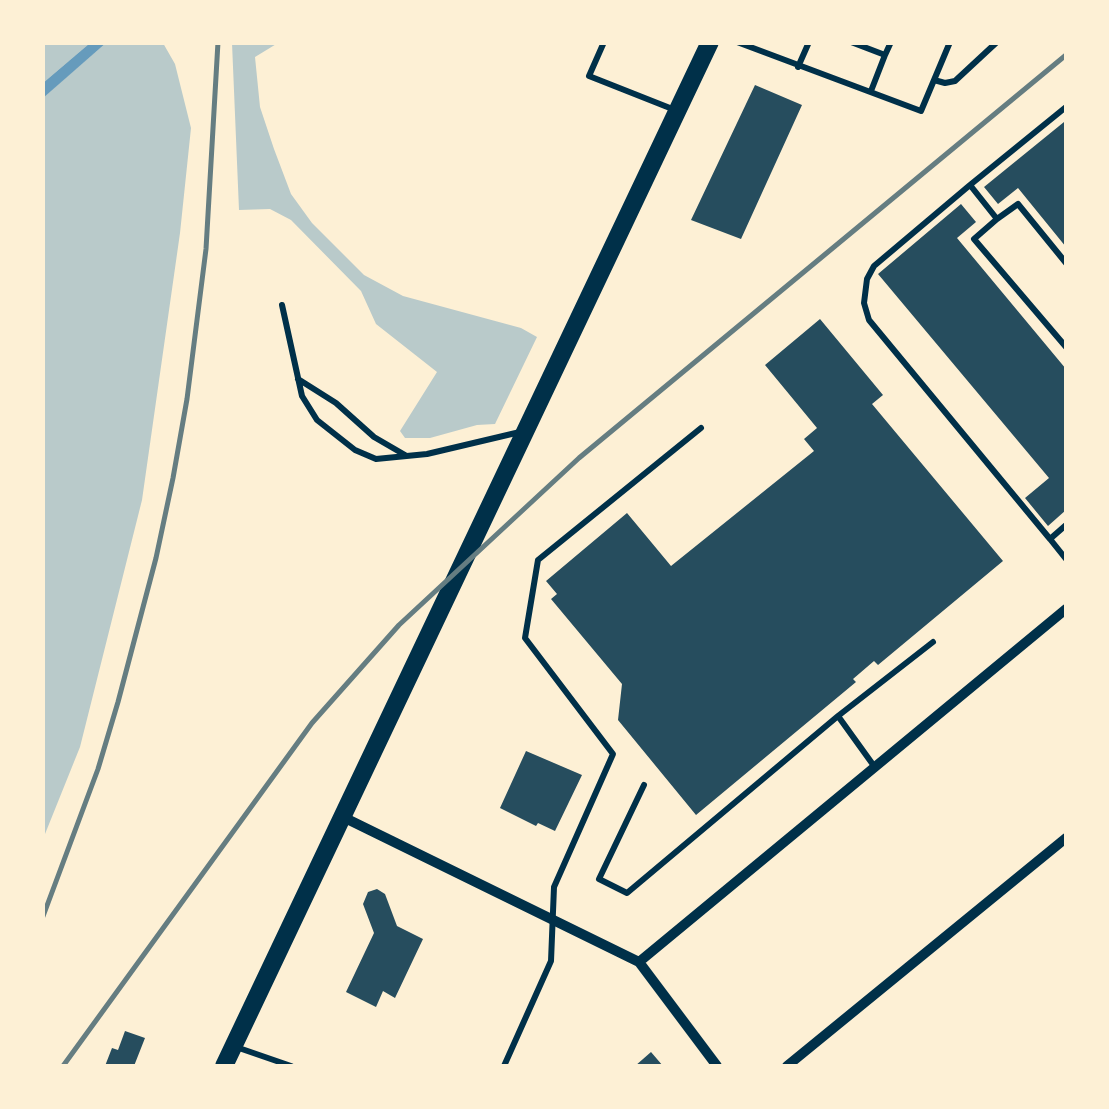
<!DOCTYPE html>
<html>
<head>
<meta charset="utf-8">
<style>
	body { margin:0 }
	#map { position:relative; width:1109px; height:1109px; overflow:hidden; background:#fdf0d5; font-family:"Noto Sans",sans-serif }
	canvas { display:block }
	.frame { position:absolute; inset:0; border:45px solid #fdf0d5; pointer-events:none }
</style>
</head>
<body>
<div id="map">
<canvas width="1109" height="1109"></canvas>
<div class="frame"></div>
</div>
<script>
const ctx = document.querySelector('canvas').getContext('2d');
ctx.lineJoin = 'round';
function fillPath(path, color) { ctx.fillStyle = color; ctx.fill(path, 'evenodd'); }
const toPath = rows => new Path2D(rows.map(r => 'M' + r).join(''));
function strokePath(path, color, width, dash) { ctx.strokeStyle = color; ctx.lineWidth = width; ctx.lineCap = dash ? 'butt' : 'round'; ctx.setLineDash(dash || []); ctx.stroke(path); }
fillPath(toPath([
	[42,43,90,43,43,83],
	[106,43,163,43,175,64,191,128,180,233,142,500,80,747,43,839,42,98],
	[232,43,278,43,255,57,260,107,274,149,291,194,312,223,364,275,403,296,521,328,537,337,495,424,477,425,430,438,405,438,400,431,437,372,376,324,361,291,291,220,270,209,239,210]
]), '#b9caca');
fillPath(toPath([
	[90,43,106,43,43,98,43,83]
]), '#669bbc');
fillPath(toPath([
	[755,85,802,105,741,239,691,220],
	[1064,122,1066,125,1066,247,1018,188,998,204,984,187],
	[961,204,976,222,957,238,1066,369,1066,510,1048,526,1025,498,1049,478,878,274],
	[820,319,883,395,872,404,1003,561,878,665,874,661,853,679,856,682,696,815,618,720,622,684,551,599,557,594,546,581,627,513,671,566,814,451,804,439,817,428,765,365],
	[526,751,582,775,555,831,538,823,536,826,500,808],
	[377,889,385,894,397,926,423,939,395,998,383,991,376,1007,346,992,374,933,363,904,368,892],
	[125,1031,145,1038,134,1066,105,1066,112,1048,118,1050],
	[651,1052,663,1066,635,1066]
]), '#264d5e');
strokePath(toPath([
	[604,42,589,76,675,110],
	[737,42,921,111,950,42],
	[851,42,885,55,871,91],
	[885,55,891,42],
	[798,67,809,42],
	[934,80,945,83,955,81,997,42],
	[970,185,1066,107],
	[997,219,974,239,1066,347],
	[282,305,302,396,317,420,355,450,376,459,427,454,520,432],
	[298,379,336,403,374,437,405,455],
	[1066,525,1050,539,1066,559],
	[1050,539,869,320,864,303,867,279,874,266,970,185,997,219,1018,204,1066,263],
	[874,766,838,716,933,642],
	[644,785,599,879,627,893,838,716],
	[236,1047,291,1066],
	[504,1066,551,961,554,887,613,754,525,638,538,560,701,428]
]), '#003049', 6);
strokePath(toPath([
	[343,817,639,962,717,1066],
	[639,962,1066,609],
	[787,1066,1066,838]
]), '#003049', 10);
strokePath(toPath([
	[224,1066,710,42]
]), '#003049', 18);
strokePath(toPath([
	[42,919,98,769,118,702,156,558,173,478,187,399,206,249,218,42],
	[63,1066,312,723,399,625,579,458,1066,55]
]), '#657d81', 5);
</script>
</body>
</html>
